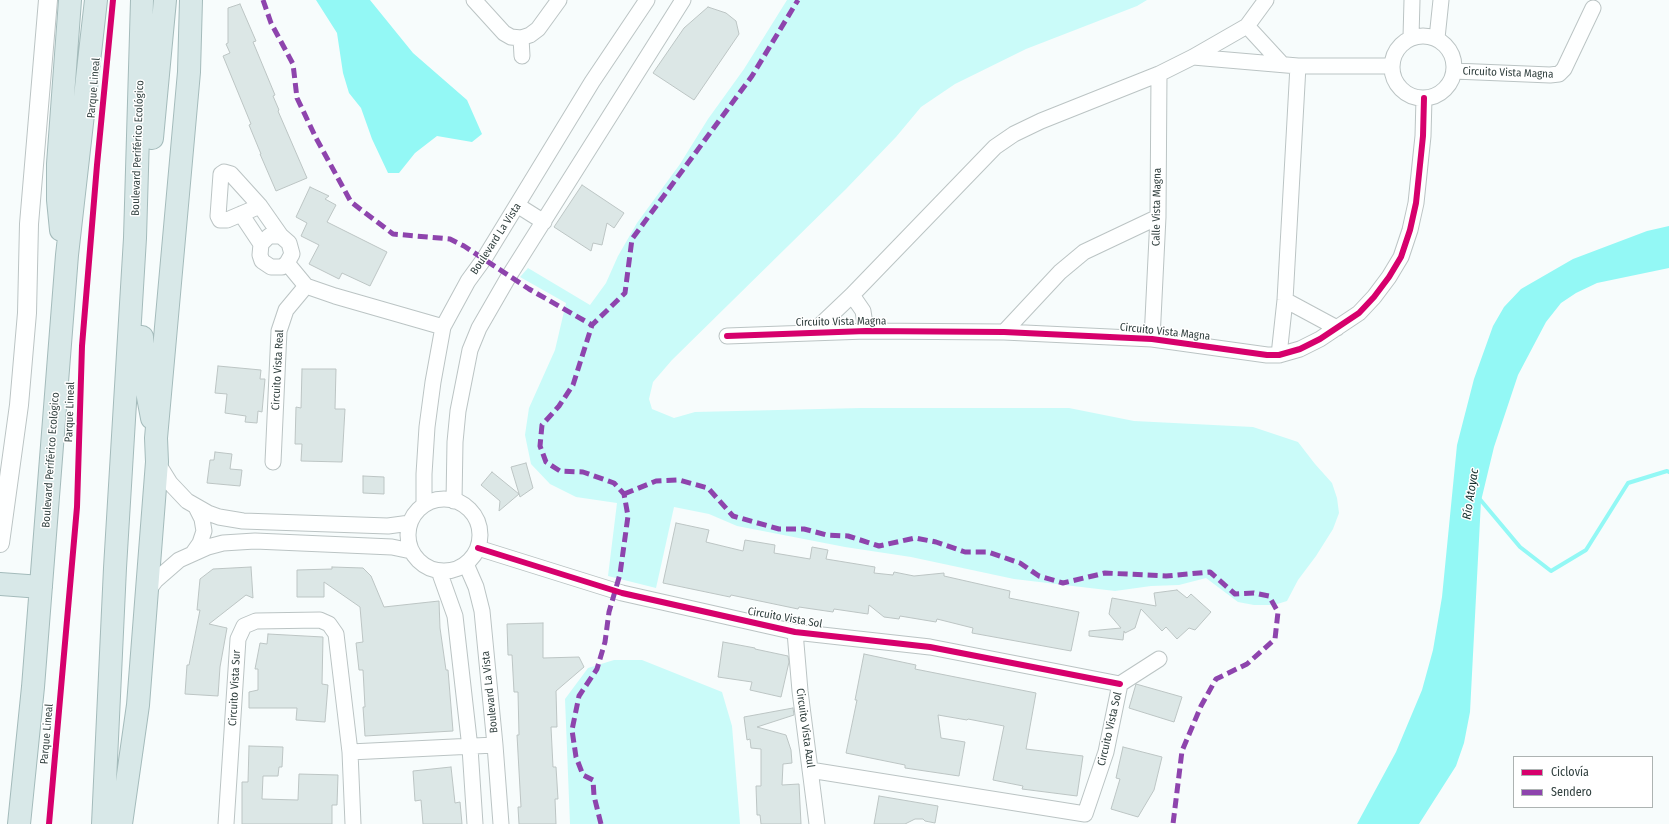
<!DOCTYPE html>
<html>
<head>
<meta charset="utf-8">
<style>
	body { margin:0 }
	#map { position:relative; width:1669px; height:824px; overflow:hidden; background:#f7fcfc; font-family:"Fira Sans Condensed",sans-serif }
	canvas { display:block }
	.legend { position:absolute; left:1513px; top:756px; width:140px; height:52px; box-sizing:border-box; background:#fff; border:1px solid #adb3b2; margin:0; padding:5px 7px; list-style:none; font-size:12px; color:#31403f }
	.legend li { display:flex; align-items:center; gap:8px; height:20px }
	.legend b { width:20px; border:1px solid #adb3b2 }
</style>
</head>
<body>
<div id="map">
<canvas width="1669" height="824"></canvas>
<ul class="legend">
<li><b style="height:5px;background:#d6006c"></b>Ciclovía</li>
<li><b style="height:5px;background:#8e44ad"></b>Sendero</li>
</ul>
</div>
<script>
const ctx = document.querySelector('canvas').getContext('2d');
ctx.lineJoin = 'round';
function fillPath(path, color) { ctx.fillStyle = color; ctx.fill(path, 'evenodd'); }
const toPath = rows => new Path2D(rows.map(r => 'M' + r).join(''));
function strokePath(path, color, width, dash) { ctx.strokeStyle = color; ctx.lineWidth = width; ctx.lineCap = dash ? 'butt' : 'round'; ctx.setLineDash(dash || []); ctx.stroke(path); }
function drawText(font, color, halo, rows, align = 'center') {
  ctx.font = font + ' "Fira Sans Condensed",sans-serif'; ctx.lineWidth = 3; ctx.setLineDash([]); ctx.textBaseline = 'middle'; ctx.strokeStyle = halo; ctx.fillStyle = color; for (const [text, x, y, turn = 0] of rows) {
    ctx.save(); ctx.translate(x, y); ctx.rotate((+turn || 0) * Math.PI / 180); ctx.textAlign = isNaN(turn) ? turn : align; if (halo) ctx.strokeText(text, 0, 0); ctx.fillText(text, 0, 0); ctx.restore();
  }
}
fillPath(toPath([
	[787,0,1147,0,1137,6,1026,49,955,84,921,107,896,137,846,189,672,360,653,382,649,399,652,409,674,418,695,412,861,408,1069,408,1134,421,1253,427,1298,442,1315,464,1332,483,1337,498,1339,513,1333,529,1316,556,1298,580,1287,601,1274,605,1254,605,1238,602,1206,578,1179,585,1151,586,1115,591,1014,579,911,557,845,547,737,526,709,514,674,507,656,588,608,576,617,503,576,497,550,484,531,464,525,435,529,408,555,350,566,303,520,277,528,268,590,305,606,283,618,256,637,223,680,164,708,119,744,69],
	[614,660,642,660,722,692,732,726,740,824,570,824,565,699,588,668]
]), '#cafbf9');
fillPath(toPath([
	[316,0,370,0,413,53,467,100,482,134,472,142,437,136,415,153,399,173,388,173,372,139,361,108,349,93,343,73,337,33],
	[1669,226,1669,268,1597,283,1576,293,1561,303,1546,322,1518,375,1494,447,1481,501,1470,712,1464,743,1456,766,1419,824,1357,824,1396,752,1422,690,1433,650,1442,597,1457,445,1474,379,1493,326,1504,307,1521,289,1573,259,1647,231]
]), '#93f8f5');
strokePath(toPath([
	[1478,497,1520,547,1551,571,1586,550,1628,483,1667,471,1669,472]
]), '#93f8f5', 4);
const building = toPath([
	[240,4,256,41,253,42,275,95,273,96,279,110,278,111,307,178,276,191,260,154,261,154,249,125,251,124,223,56,230,53,226,44,228,43,228,8,240,4],
	[708,7,726,13,736,21,739,34,694,100,653,73,684,28,708,7],
	[582,185,624,213,614,228,607,223,602,245,593,243,591,251,554,227,582,185],
	[310,187,329,196,325,199,336,205,327,222,387,252,370,286,342,273,339,279,309,264,319,245,301,236,307,223,296,217,310,187],
	[218,366,261,370,260,379,265,379,262,412,258,411,257,423,245,422,246,416,225,413,227,394,215,393,218,366],
	[302,369,336,369,335,409,345,409,342,462,301,461,302,444,295,444,296,407,301,408,302,369],
	[215,452,232,454,230,469,242,470,240,486,207,483,210,460,214,460,215,452],
	[526,463,533,488,520,497,511,467,526,463],
	[492,472,519,494,499,511,500,501,481,485,492,472],
	[363,476,384,477,384,494,363,493,363,476],
	[676,523,709,530,706,542,743,551,745,540,775,545,774,553,810,559,812,547,828,550,826,559,875,567,874,573,893,575,894,572,914,576,944,573,944,576,1010,591,1009,598,1079,612,1071,651,972,633,973,628,937,619,936,622,900,616,899,619,884,617,869,605,868,614,834,609,833,612,799,607,798,609,731,595,730,597,663,583,676,523],
	[251,567,253,598,246,595,209,624,227,628,220,667,218,696,185,694,187,665,189,665,200,610,197,610,200,579,213,569,251,567],
	[332,567,363,568,371,576,384,607,439,601,440,628,446,670,448,670,453,731,365,736,363,707,365,707,363,670,359,670,356,643,363,642,360,607,324,582,324,597,297,597,297,570,332,569,332,567],
	[1177,590,1187,598,1191,594,1211,612,1195,630,1189,628,1177,639,1166,627,1162,631,1141,609,1135,628,1125,633,1124,631,1123,640,1089,636,1089,631,1121,628,1109,614,1112,598,1156,606,1154,593,1177,590],
	[543,623,543,658,579,657,584,667,556,691,557,727,551,727,553,767,556,767,558,799,555,799,556,824,519,824,518,807,521,807,517,735,519,735,518,692,514,692,512,655,508,655,507,624,543,623],
	[268,634,323,637,322,684,328,685,325,722,296,720,297,708,249,708,249,692,258,690,258,669,255,669,260,643,267,644,268,634],
	[723,642,755,648,755,649,788,656,789,662,781,697,750,690,752,682,718,677,723,642],
	[864,654,916,665,915,669,1036,693,1026,749,1083,756,1077,796,1022,789,1023,786,993,780,1004,726,968,719,967,720,938,715,941,738,965,742,959,776,905,768,905,765,846,753,857,700,855,700,864,654],
	[1136,684,1182,697,1174,722,1129,708,1136,684],
	[793,708,794,715,757,727,786,735,791,750,792,763,783,764,782,785,799,784,801,824,761,824,760,815,757,815,756,786,761,786,761,749,751,748,750,739,747,740,744,717,793,708],
	[249,746,283,747,282,767,279,767,278,776,263,776,262,799,298,800,299,774,338,775,337,805,332,805,332,824,242,824,242,782,248,782,249,746],
	[1123,747,1162,757,1154,790,1138,817,1111,809,1120,779,1116,778,1123,747],
	[451,767,455,803,460,802,462,824,423,824,421,800,415,801,413,771,451,767],
	[879,796,938,806,935,823,925,821,923,819,915,819,905,824,874,824,879,796]
]);
fillPath(building, '#dce7e6');
strokePath(building, '#bcc5c4', 1);
const minor = toPath([
	[474,0,504,33,511,37,521,38,530,35,538,29,559,0],
	[1247,26,1282,64],
	'1392 67a31 31 0 1 1 62 0a31 31 0 1 1-62 0Z',
	[1411,37,1412,0],
	[521,38,522,56],
	[1437,38,1441,0],
	[1193,57,1298,66,1391,66],
	[1454,71,1550,75,1559,74,1564,69,1593,8],
	[517,205,544,222],
	[260,206,227,220,220,220,218,216,221,174,224,172,231,174,260,206,281,236,289,243,292,254,287,263,282,267,271,267,262,261,260,255,261,244,269,236,281,236],
	[241,214,261,244],
	[287,263,306,286,335,296,443,327],
	[852,295,863,311,866,331],
	[1285,300,1337,328],
	[1004,332,1060,272,1084,252,1158,217],
	[812,333,852,295,995,147,1014,134,1041,121,1159,74,1193,57,1247,26,1266,0],
	[727,336,866,331,1004,332,1152,339,1267,355,1279,355,1300,349,1320,339,1359,313,1374,297,1389,277,1401,257,1410,230,1416,203,1423,136,1424,98],
	[1152,339,1158,217,1159,74],
	[1279,355,1285,300,1298,66],
	[157,462,170,483,187,501,208,513,219,517,243,521,388,526,410,523],
	[273,462,279,331,286,310,306,286],
	'408 535a36 36 0 1 1 72 0a36 36 0 1 1-72 0Z',
	[454,501,455,442,458,411,470,350,479,328,509,276,683,0],
	[424,505,424,474,427,427,433,382,443,327,468,281,484,259,592,82,647,0],
	[478,548,622,593,795,632,930,647,1120,684],
	[193,553,200,543,204,531,202,519,196,507],
	[466,564,476,587,482,611,495,745,501,824],
	[439,571,455,616,470,748,475,824],
	[147,592,156,580,179,560,208,547,223,543,255,541,392,547,411,551],
	[795,632,800,691,817,824],
	[1120,684,1159,659],
	[350,752,495,745],
	[810,770,1085,814],
	[1085,814,1106,752,1120,684],
	[226,824,238,639,244,626,256,621,320,620,329,624,336,634,350,752,353,824]
]);
const tertiary = toPath([
	[0,543,19,405,27,313,29,224,48,0]
]);
const trunk = toPath([
	[152,138,165,0],
	[61,230,58,200,58,164,70,0],
	[142,337,145,381,152,418],
	[0,584,41,587],
	[19,824,33,687,67,255,96,0],
	[103,824,115,568,135,238,142,0],
	[121,824,138,705,157,462,156,438,189,72,191,0]
]);
strokePath(minor, '#bbc4c4', 17);
strokePath(tertiary, '#bbc4c4', 20);
strokePath(trunk, '#a4bbbb', 24);
strokePath(minor, '#feffff', 15);
strokePath(tertiary, '#feffff', 18);
strokePath(trunk, '#d8e8e8', 22);
strokePath(toPath([
	[263,0,271,23,293,64,297,98,316,138,351,202,393,234,450,239,464,246,529,289,592,325],
	[624,494,656,481,679,480,708,488,733,516,779,529,804,529,827,535,848,536,879,546,915,538,936,542,965,552,988,552,1020,563,1039,576,1063,583,1105,573,1166,576,1210,572,1235,594,1254,593,1269,596,1278,612,1275,639,1247,664,1216,679,1201,706,1182,751,1173,824],
	[601,824,594,796,593,780,583,775,576,757,572,730,579,696,597,669,605,642,609,612,620,574,628,516,624,494,614,483,583,472,560,471,546,462,540,446,542,425,559,406,573,385,592,325,625,293,632,239,752,76,798,0]
]), '#8e44ad', 5, [10, 5]);
strokePath(toPath([
	[727,336,866,331,1004,332,1152,339,1267,355,1279,355,1300,349,1320,339,1359,313,1374,297,1389,277,1401,257,1410,230,1416,203,1423,136,1424,98],
	[478,548,622,593,795,632,930,647,1120,684],
	[49,824,77,507,82,346,97,165,113,0]
]), '#d6006c', 6);
drawText('11px', '#31403f', '#fff', [
	["Circuito Vista Magna",1508,73,2],
	["Parque Lineal",94,88,-85],
	["Boulevard Periférico Ecológico",138,148,-88],
	["Calle Vista Magna",1157,207,-89],
	["Boulevard La Vista",496,239,-57],
	["Circuito Vista Magna",841,322,-1],
	["Circuito Vista Magna",1165,332,6],
	["Circuito Vista Real",278,370,-87],
	["Parque Lineal",70,412,-88],
	["Boulevard Periférico Ecológico",51,460,-86],
	["Circuito Vista Sol",785,618,10],
	["Circuito Vista Sur",235,688,-87],
	["Boulevard La Vista",490,692,-96],
	["Circuito Vista Azul",805,728,82],
	["Circuito Vista Sol",1110,729,-77],
	["Parque Lineal",47,734,-85]
]);
drawText('italic 12px', '#17302f', '#fff', [
	["Río Atoyac",1471,494,-81]
]);
</script>
</body>
</html>
